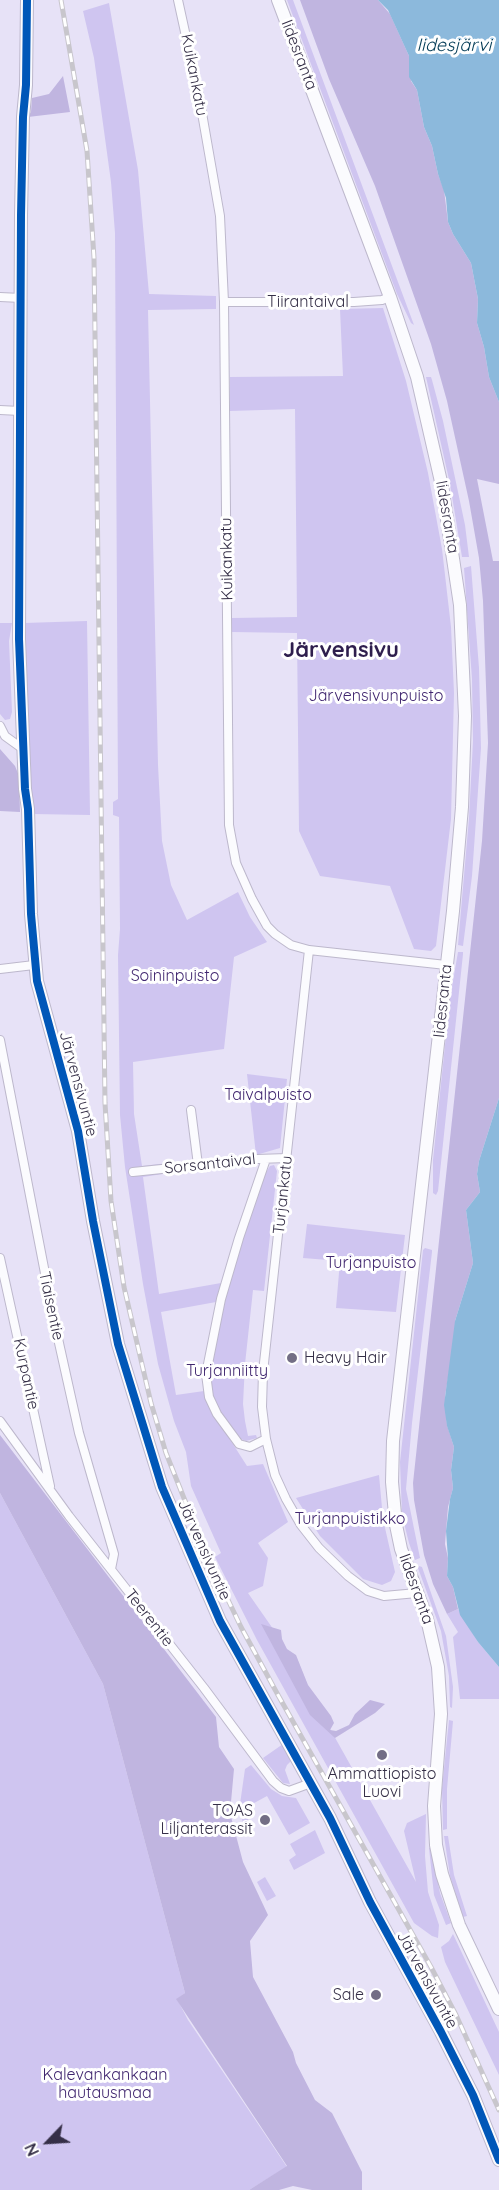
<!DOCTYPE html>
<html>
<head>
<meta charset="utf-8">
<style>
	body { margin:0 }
	#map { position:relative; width:499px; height:2190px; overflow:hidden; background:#e7e2f7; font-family:Quicksand,sans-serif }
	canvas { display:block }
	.north { position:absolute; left:18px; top:2112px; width:60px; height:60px; -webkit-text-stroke:4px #fff; paint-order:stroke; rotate:245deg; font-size:16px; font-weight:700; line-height:24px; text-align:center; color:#352f47 }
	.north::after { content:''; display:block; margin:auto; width:21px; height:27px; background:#352f47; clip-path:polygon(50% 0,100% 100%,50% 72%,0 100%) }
</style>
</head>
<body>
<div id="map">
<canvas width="499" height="2190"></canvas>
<div class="north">N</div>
</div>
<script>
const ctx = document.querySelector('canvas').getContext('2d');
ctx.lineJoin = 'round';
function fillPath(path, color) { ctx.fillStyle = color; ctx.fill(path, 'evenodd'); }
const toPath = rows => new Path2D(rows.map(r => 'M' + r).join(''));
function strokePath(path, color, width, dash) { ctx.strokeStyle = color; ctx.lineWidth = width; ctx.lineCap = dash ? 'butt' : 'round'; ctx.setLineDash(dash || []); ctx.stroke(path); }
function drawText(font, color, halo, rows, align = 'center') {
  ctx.font = font + ' Quicksand,sans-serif'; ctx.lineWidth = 6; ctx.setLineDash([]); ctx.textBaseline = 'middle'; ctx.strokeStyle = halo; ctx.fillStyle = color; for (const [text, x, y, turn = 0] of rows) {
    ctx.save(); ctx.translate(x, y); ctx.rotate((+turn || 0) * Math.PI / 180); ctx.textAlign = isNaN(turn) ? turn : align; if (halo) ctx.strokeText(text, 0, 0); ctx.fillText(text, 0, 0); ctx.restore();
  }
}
fillPath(toPath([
	[287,0,293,0,414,325,411,323,397,294],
	[109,3,138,170,149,294,216,296,216,309,148,310,158,765,162,841,171,885,187,920,238,892,250,917,267,942,234,957,224,1049,133,1062,134,1114,142,1166,168,1163,169,1173,143,1177,159,1294,221,1283,216,1302,161,1312,176,1395,204,1391,213,1413,247,1466,263,1464,288,1522,258,1543,268,1558,263,1586,248,1593,278,1636,416,1882,404,1831,407,1823,426,1814,425,1856,428,1892,439,1925,438,1938,432,1936,414,1923,257,1640,215,1557,221,1553,191,1486,186,1452,174,1421,158,1364,143,1284,125,1167,120,1115,118,955,120,929,119,817,113,815,113,802,118,799,115,233,111,182,94,58,83,11],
	[383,308,406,381,428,473,442,549,451,627,454,693,451,819,436,946,431,951,414,949,390,886,320,876,299,831,297,633,232,632,232,618,297,617,295,409,230,411,230,377,343,376,340,309],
	[426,377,431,377,432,380,443,421,465,525,469,557,462,557,450,484],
	[471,566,479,668,481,748,472,876,463,946,458,945,469,818,473,741,472,679,464,568],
	[87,621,90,815,33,814,27,720,24,623],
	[0,623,12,623,9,641,12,712,10,719,5,720,0,714],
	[458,952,463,952,463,954,438,1191,436,1195,433,1193,433,1160,450,998],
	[247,1074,287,1079,280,1148,256,1155],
	[274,1165,277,1171,264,1291,253,1290,245,1364,243,1404,245,1421,248,1436,256,1435,257,1438,246,1441,241,1439,219,1412,212,1397,208,1374,223,1299,263,1177,270,1166],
	[307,1224,405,1235,396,1312,336,1308,340,1261,303,1258],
	[425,1248,432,1250,432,1252,412,1423,406,1489,420,1558,415,1560,409,1543,402,1515,400,1462,423,1250],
	[379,1475,383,1519,395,1572,391,1581,382,1585,363,1579,320,1536,296,1498],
	[0,1493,103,1684,185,1993,177,1999,188,2020,287,2167,249,2190,0,2190],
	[419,1566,422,1567,446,1636,453,1687,452,1708,450,1707,449,1676,441,1631,418,1568],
	[458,1609,478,1642,499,1667,499,1699,460,1699,453,1637,458,1632,447,1614],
	[449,1720,453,1721,447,1789,447,1829,443,1830,442,1788],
	[283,1744,292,1760,287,1765,285,1770,290,1784,283,1783,263,1758],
	[251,1765,271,1789,282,1796,296,1798,310,1823,289,1835,267,1796,245,1808,249,1814,246,1816,251,1824,245,1828,239,1811,245,1769],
	[315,1830,325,1853,294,1870,289,1860,296,1855,290,1844],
	[444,1836,448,1836,454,1875,467,1916,463,1917,450,1876],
	[431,1847,440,1893,451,1923,446,1925,434,1895,429,1848],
	[265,1877,276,1896,267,1901,257,1882],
	[453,1934,499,2032,499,2075,445,1962,441,1947,449,1941]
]), '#cfc5f0');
fillPath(toPath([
	[300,0,378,0,390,14,409,56,411,81,417,90,424,127,432,146,438,174,444,190,448,222,453,234,471,263,478,299,477,323,484,347,489,377,499,402,499,484,477,479,493,561,499,561,499,1098,479,1161,477,1174,480,1192,466,1210,473,1263,455,1321,455,1336,445,1396,447,1425,454,1447,451,1470,453,1488,448,1507,445,1544,448,1558,447,1576,453,1587,458,1609,447,1614,433,1584,424,1555,414,1500,413,1483,482,841,488,743,483,601,479,558,469,501,447,401,431,344,375,186,329,79],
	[63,76,70,112,28,117,31,112,32,98,49,94],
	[0,749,15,766,19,776,20,812,0,811],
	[0,1435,216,1717,219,1747,234,1769,230,1813,243,1862,268,1915,250,1941,253,1977,293,2052,296,2063,315,2100,332,2113,362,2172,362,2190,312,2190,293,2186,279,2190,249,2190,287,2166,176,1999,185,1993,103,1684,0,1493],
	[261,1624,281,1630,282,1639,287,1649,296,1655,308,1685,331,1716,334,1723,330,1730,336,1731,349,1725,355,1714,370,1700,385,1704,375,1713,335,1738,310,1715]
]), '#c0b5e0');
fillPath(toPath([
	[378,0,499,0,499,402,489,377,484,347,477,323,478,299,471,263,453,234,448,222,446,198,438,174,432,146,424,127,417,90,409,77,409,56,388,10],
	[499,1098,499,1667,478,1642,460,1615,453,1587,447,1576,448,1558,446,1531,450,1499,453,1488,451,1470,454,1447,447,1426,444,1405,455,1321,473,1263,466,1210,480,1192,477,1174,479,1161]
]), '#8cb9dc');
const street = toPath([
	[178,0,199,96,220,216,224,302,229,825,236,863,252,899,267,926,275,934,291,945,309,950,446,965],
	[0,297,21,298],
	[224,302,354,302,382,300,390,297],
	[0,410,20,411],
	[0,726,5,736,23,749],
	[309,950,263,1372,262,1407,266,1439,275,1475,286,1499,301,1525,319,1548,348,1576,368,1591,384,1596,417,1593],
	[0,969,34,965],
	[0,1040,55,1325,79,1433,114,1554,111,1569],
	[191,1110,198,1165],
	[266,1159,239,1238,221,1299,206,1374,209,1397,217,1414,239,1444,250,1447,266,1439],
	[133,1172,257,1159,287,1158],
	[0,1258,50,1486],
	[0,1421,69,1516,204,1688,273,1781,281,1788,289,1791,311,1783]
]);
const secondary = toPath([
	[27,0,26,85,23,117,21,215,19,639,25,789,28,809,31,914,37,981,78,1131,93,1221,118,1344,162,1487,220,1621,330,1818,370,1902,441,2032,473,2095,499,2160],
	[278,0,390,297,417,377,442,486,460,605,465,716,462,807,453,911,393,1441,392,1482,396,1525,401,1549,427,1619,438,1667,441,1714,434,1806,436,1845,442,1874,459,1925,499,2009]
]);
strokePath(street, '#bdb8cc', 10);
strokePath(secondary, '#bdb8cc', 14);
strokePath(street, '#fbfbfe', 8);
strokePath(secondary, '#fbfbfe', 12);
const rail = toPath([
	[61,0,87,151,94,258,105,1103,111,1201,124,1287,151,1403,166,1453,207,1556,241,1627,278,1695,431,1967,456,2015,499,2110]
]);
strokePath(rail, '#c8c6cc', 5);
strokePath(rail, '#fff', 3, [9]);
strokePath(toPath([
	[27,0,26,85,23,117,21,215,19,639,25,789,28,809,31,914,37,981,78,1131,93,1221,118,1344,162,1487,220,1621,330,1818,370,1902,441,2032,473,2095,499,2160]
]), '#0057b8', 8);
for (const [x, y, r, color] of [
	[292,1358,6,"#736e85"],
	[382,1755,6,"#736e85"],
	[265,1820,6,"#736e85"],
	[376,1995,6,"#736e85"]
]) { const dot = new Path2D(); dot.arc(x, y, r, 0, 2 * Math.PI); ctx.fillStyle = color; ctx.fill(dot); strokePath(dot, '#fff', 2); }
drawText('16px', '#352f47', '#fff', [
	["Iidesranta",299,55,69],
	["Kuikankatu",194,75,79],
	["Tiirantaival",308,302],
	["Iidesranta",447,517,80],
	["Kuikankatu",227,559,-91],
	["Iidesranta",443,1001,-84],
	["Järvensivuntie",78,1084,75],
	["Sorsantaival",210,1164,-6],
	["Turjankatu",283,1195,-84],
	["Tiaisentie",51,1306,78],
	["Kurpantie",26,1374,78],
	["Järvensivuntie",204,1550,66],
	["Iidesranta",416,1589,70],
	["Teerentie",149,1618,52],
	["Järvensivuntie",427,1980,61]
]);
drawText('16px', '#40266f', '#fff', [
	["Järvensivunpuisto",376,696],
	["Soininpuisto",175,976],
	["Taivalpuisto",268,1095],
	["Turjanpuisto",371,1263],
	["Turjanniitty",227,1371],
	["Turjanpuistikko",350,1519],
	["Kalevankankaan",105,2075],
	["hautausmaa",105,2093]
]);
drawText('16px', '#352f47', '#fff', [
	["Heavy Hair",304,1358,"left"],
	["Ammattiopisto",382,1774,"center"],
	["Luovi",382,1792,"center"],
	["TOAS",253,1811],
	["Liljanterassit",253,1829],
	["Sale",364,1995]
], 'right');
drawText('italic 18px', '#003a55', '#fff', [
	["Iidesjärvi",454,46]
]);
drawText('bold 22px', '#2e1e4d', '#fff', [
	["Järvensivu",341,650]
]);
</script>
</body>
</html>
